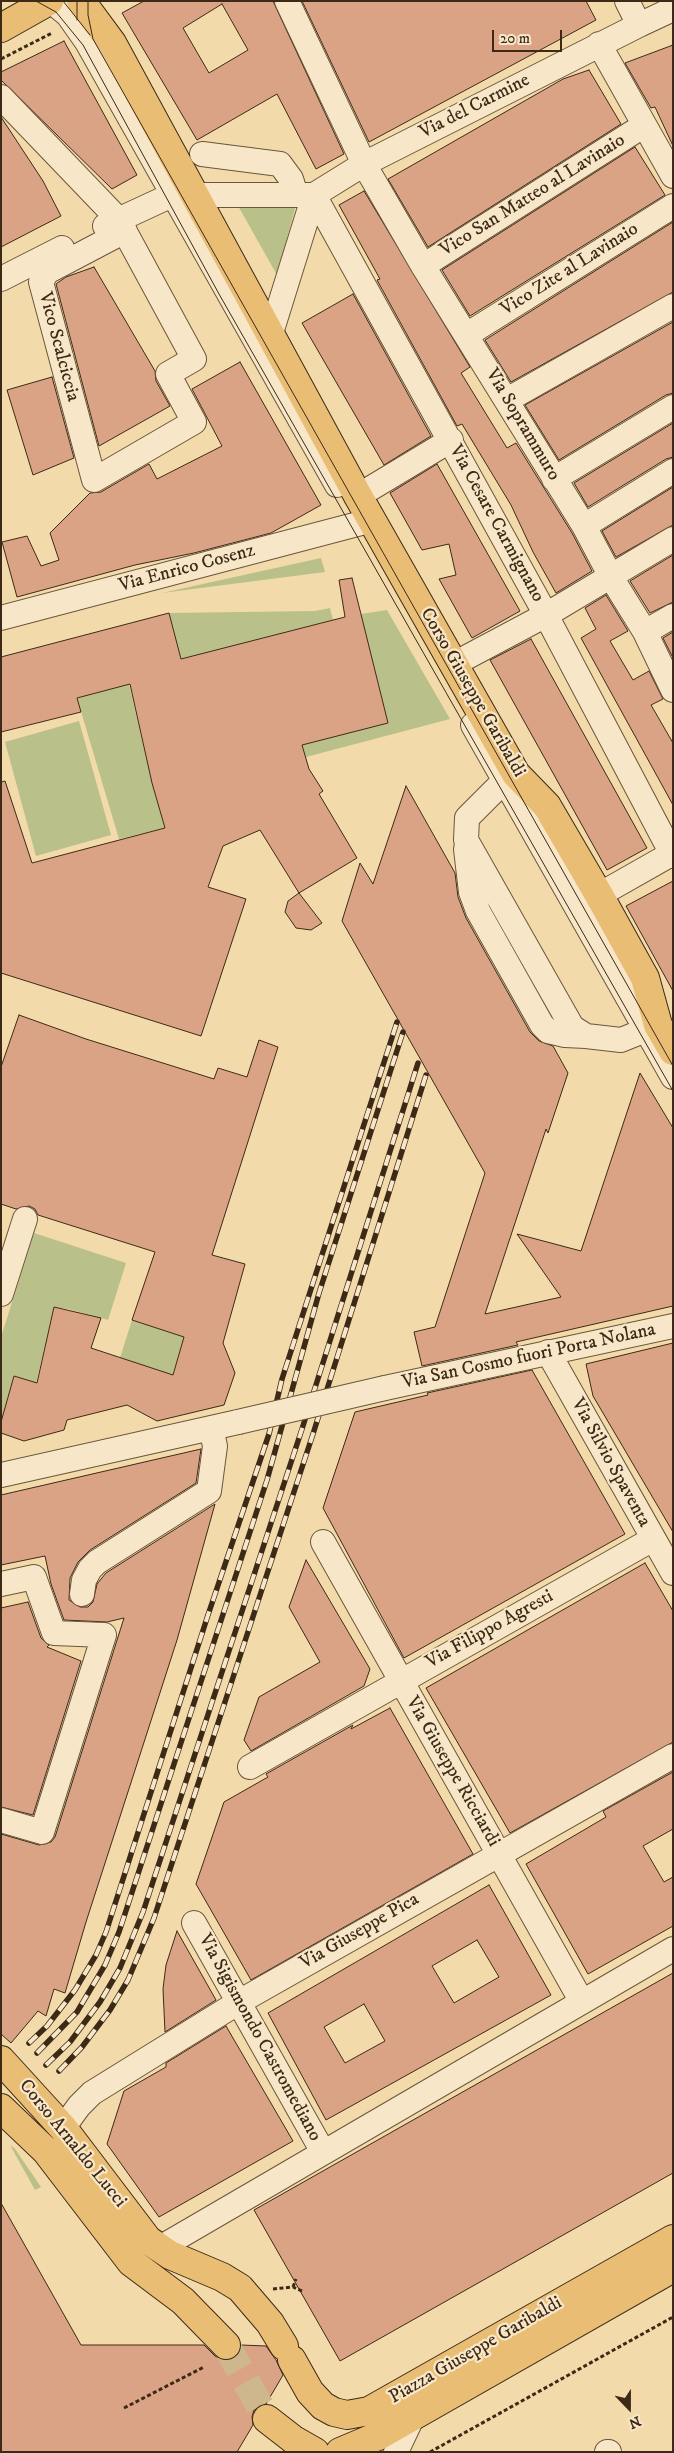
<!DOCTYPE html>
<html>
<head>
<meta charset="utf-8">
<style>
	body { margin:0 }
	#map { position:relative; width:674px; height:2453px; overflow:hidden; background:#f3daaa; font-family:"IM FELL DW Pica",serif }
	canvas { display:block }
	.frame { position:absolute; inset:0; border:2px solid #3c2a17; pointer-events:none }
	.north { position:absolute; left:604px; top:2383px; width:50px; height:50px; -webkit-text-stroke:4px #f7e7c8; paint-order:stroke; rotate:158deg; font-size:14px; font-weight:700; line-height:20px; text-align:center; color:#3c2a17 }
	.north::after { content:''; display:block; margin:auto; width:18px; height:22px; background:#3c2a17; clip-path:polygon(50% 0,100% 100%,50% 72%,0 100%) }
	.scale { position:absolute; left:492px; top:30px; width:70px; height:22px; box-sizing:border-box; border:2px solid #3c2a17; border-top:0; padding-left:6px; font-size:15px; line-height:18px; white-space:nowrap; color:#3c2a17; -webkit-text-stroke:4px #f7e7c8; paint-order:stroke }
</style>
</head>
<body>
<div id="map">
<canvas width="674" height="2453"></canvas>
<div class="frame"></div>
<div class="north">N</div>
<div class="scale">20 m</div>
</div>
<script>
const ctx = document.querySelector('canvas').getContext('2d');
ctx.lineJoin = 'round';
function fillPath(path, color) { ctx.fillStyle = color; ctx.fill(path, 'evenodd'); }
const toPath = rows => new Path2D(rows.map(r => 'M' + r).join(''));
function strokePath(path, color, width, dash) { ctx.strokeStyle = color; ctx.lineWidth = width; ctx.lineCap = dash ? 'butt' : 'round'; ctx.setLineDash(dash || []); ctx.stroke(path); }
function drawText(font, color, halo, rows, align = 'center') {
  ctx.font = font + ' "IM FELL DW Pica",serif'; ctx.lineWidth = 4.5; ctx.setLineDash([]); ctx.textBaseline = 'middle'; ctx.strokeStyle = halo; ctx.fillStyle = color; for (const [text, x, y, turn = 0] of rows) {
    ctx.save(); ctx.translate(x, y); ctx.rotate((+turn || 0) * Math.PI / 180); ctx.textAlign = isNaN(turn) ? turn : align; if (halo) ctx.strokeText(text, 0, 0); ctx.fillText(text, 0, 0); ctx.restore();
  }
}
fillPath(toPath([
	[237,204,296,205,277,275],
	[321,558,325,572,162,593],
	[330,608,333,620,181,659,169,613,315,611],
	[387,610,450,719,306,757,302,745,388,723,361,614],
	[129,684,152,783,165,828,119,839,77,698],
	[79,721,111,835,36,856,5,742],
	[34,1233,126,1263,108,1320,68,1309,54,1307,36,1383,14,1376,1,1422,1,1337],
	[132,1320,184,1337,173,1375,120,1358],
	[10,2145,15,2149,41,2187,35,2190]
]), '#bac089');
const building = toPath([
	[144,1,273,1,344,154,316,169,277,94,197,140,122,13,144,1],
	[222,4,248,50,209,73,183,28,222,4],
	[302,1,586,1,596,20,369,142,302,1],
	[64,41,137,175,112,189,1,80,1,72,64,41],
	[673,45,673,146,655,107,651,108,625,63,673,45],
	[589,70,621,124,428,247,388,179,563,79,589,70],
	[1,117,43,181,61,216,1,247,1,117],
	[635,147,665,195,470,316,442,270,635,147],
	[364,191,470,367,461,373,507,448,516,443,572,533,592,571,556,593,533,552,511,505,485,462,462,424,457,426,377,280,380,279,339,205,364,191],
	[673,222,673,292,511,382,485,340,673,222],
	[94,267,155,371,156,381,170,406,99,446,56,284,66,277,94,267],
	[353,294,431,436,384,465,302,323,353,294],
	[673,322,673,393,666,395,559,460,525,405,673,322],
	[240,362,321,505,271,533,194,553,135,565,17,597,2,542,27,536,41,566,59,560,50,533,90,493,101,492,149,464,157,479,222,446,192,389,240,362],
	[52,377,74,458,33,475,7,390,52,377],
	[673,423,673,457,666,459,588,507,574,483,673,423],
	[437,464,520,611,472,638,439,579,456,575,449,544,422,550,390,493,437,464],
	[673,487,673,525,616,557,602,531,673,487],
	[673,555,673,602,650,613,630,581,673,555],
	[352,578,388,723,302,745,309,769,323,791,319,794,357,858,299,893,260,830,223,846,208,887,246,899,201,1036,1,973,1,782,5,781,32,863,165,828,152,783,130,684,77,698,81,712,1,732,1,657,169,613,181,659,345,617,339,580,352,578],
	[606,595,628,631,610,641,633,680,649,671,663,699,651,705,673,743,673,805,581,638,596,629,585,608,606,595],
	[673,632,673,658,663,638,673,632],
	[531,639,647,848,607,870,490,660,531,639],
	[406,786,455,873,458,897,466,918,530,1032,539,1041,553,1046,568,1073,548,1133,546,1129,485,1314,561,1297,517,1234,581,1251,640,1073,673,1128,673,1306,516,1342,518,1345,422,1366,414,1332,435,1327,485,1173,342,921,360,863,373,884,406,786],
	[673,881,673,991,626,906,673,881],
	[299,893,322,923,311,930,296,928,285,912,288,901,299,893],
	[19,1015,86,1039,214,1079,218,1068,247,1077,259,1040,278,1047,212,1255,245,1264,223,1343,235,1373,224,1405,157,1421,127,1405,67,1420,64,1430,24,1441,1,1433,1,1422,14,1376,37,1383,54,1307,101,1318,91,1348,173,1375,184,1337,132,1320,155,1252,38,1215,35,1209,29,1206,16,1209,1,1204,1,1067,19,1015],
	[673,1343,673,1532,593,1396,586,1364,673,1343],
	[532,1370,625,1534,404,1658,323,1508,355,1412,428,1395,427,1393,532,1370],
	[201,1449,196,1483,90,1550,78,1562,70,1578,69,1600,80,1607,88,1607,93,1602,97,1584,106,1573,215,1504,177,1640,86,1922,65,1993,54,1989,46,2016,38,2011,11,2043,1,2034,1,1834,39,1845,51,1842,55,1837,124,1618,107,1622,64,1620,51,1584,45,1556,1,1565,1,1495,201,1449],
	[306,1560,370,1669,364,1686,251,1751,244,1740,259,1697,320,1662,289,1607,306,1560],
	[645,1563,673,1611,673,1742,510,1833,426,1688,645,1563],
	[28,1602,41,1638,49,1645,47,1647,81,1661,33,1815,1,1807,1,1608,28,1602],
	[390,1708,473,1854,251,1980,196,1884,224,1802,268,1777,266,1774,353,1725,351,1729,390,1708],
	[673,1772,673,1829,643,1846,664,1882,673,1877,673,1926,588,1974,526,1864,606,1817,603,1811,673,1772],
	[489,1885,551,1995,326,2120,268,2013,489,1885],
	[477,1940,499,1977,454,2003,432,1966,477,1940],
	[364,2004,385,2041,345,2063,324,2027,364,2004],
	[177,1931,216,2000,165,2032,163,1989,166,1965,177,1931],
	[673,1973,673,2173,340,2361,254,2210,673,1973],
	[226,2026,293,2141,159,2217,107,2144,124,2091,166,2067,166,2063,226,2026],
	[1,2203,81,2345,204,2345,215,2356,222,2360,229,2360,237,2356,241,2345,266,2346,276,2360,283,2375,266,2404,254,2410,252,2417,253,2425,237,2452,1,2452,1,2203]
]);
fillPath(building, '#dba386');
strokePath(building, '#3c2a17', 1);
strokePath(toPath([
	[226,2345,262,2410]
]), '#ceb78d', 28, [28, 14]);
const minor = toPath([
	[51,1,68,15,87,42,337,485],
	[287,1,364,164,423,266,584,526,611,577,645,632,673,690],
	[627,1,639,25,673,9],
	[599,44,673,176],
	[1,97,118,219,194,359,168,374,194,422,94,480,41,282,47,272,125,231],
	[202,154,280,164,291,179,296,195],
	[314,195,546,615,673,856],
	[314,195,364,164,639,25],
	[105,226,172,195,314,195],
	[423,266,643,126],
	[1,279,62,248],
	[271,333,314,195],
	[468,334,673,206],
	[507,400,673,306],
	[554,479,673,407],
	[358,496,451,440],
	[584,526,673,471],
	[1,618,373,520],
	[645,632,673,616],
	[454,664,546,615,673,539],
	[473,725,673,1077],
	[516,774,504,781,467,818,466,840,572,1027,586,1036,621,1040,658,1025],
	[466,849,471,892,478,911,542,1025,548,1031,565,1035,586,1036],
	[599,895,673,853],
	[1,1294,25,1219],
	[548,1352,673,1573],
	[385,1388,673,1326],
	[1,1475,238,1422],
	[323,1542,582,2002],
	[1,1584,34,1577,54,1633,104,1635,42,1832,1,1820],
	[82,1594,84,1580,90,1569,97,1562,209,1491,215,1446,211,1428],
	[250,1767,653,1539],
	[194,1923,323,2152],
	[63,2128,79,2106,92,2093,239,2002,673,1756],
	[158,2249,673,1949],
	[396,2452,413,2416],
	[607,2452,609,2452]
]);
const major = toPath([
	[81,1,112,43,358,496,516,774,547,806,599,895,645,978,658,1025,673,1051],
	[1,28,49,1],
	[1,2060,63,2128,148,2240,170,2255,222,2277,240,2288,270,2323,284,2346],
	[1,2108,46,2151,131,2262,183,2301,226,2345],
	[292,2360,310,2392,323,2406,334,2412,347,2415,369,2411,673,2239],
	[267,2419,294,2440,315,2452],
	[340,2452,378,2436,673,2268]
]);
strokePath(minor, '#6a563c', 26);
strokePath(major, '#3c2a17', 30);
strokePath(toPath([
	[1,59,52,33],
	[293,2287,296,2279],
	[273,2289,293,2287,304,2292],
	[124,2408,204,2367],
	[430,2452,673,2317]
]), '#3c2a17', 3, [4, 2.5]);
strokePath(minor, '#f7e7c8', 24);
strokePath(major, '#eabd75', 28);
strokePath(toPath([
	[36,1,56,12,83,45,219,294,673,1091],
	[63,1,90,35],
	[77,1,77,20],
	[88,1,88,15,93,39,673,1066]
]), '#3c2a17', 1);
const rail = toPath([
	[29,2043,47,2026,75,1990,96,1955,106,1932,208,1615,269,1434,282,1379,397,1022],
	[37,2053,77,2012,105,1965,119,1932,267,1480,319,1293,403,1032],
	[46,2065,70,2042,100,2002,120,1968,143,1912,302,1429,418,1063],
	[59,2071,82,2047,110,2010,128,1980,154,1918,313,1434,426,1075]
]);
strokePath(rail, '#3c2a17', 5.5);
strokePath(rail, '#f7e7c8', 4, [11]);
const minorBridge = toPath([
	[238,1422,385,1388]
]);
strokePath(minorBridge, '#6a563c', 26, []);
strokePath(minorBridge, '#f7e7c8', 24);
drawText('19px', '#3c2a17', '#f7e7c8', [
	["Via del Carmine",475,107,-27],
	["Vico San Matteo al Lavinaio",533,196,-32],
	["Vico Zite al Lavinaio",570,270,-32],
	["Vico Scalciccia",58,347,75],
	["Via Soprammuro",522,425,59],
	["Via Cesare Carmignano",496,524,61],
	["Via Enrico Cosenz",187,569,-15],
	["Corso Giuseppe Garibaldi",472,693,60],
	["Via San Cosmo fuori Porta Nolana",529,1357,-12],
	["Via Silvio Spaventa",610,1463,61],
	["Via Filippo Agresti",490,1630,-29],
	["Via Giuseppe Ricciardi",452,1772,60],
	["Via Giuseppe Pica",360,1932,-30],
	["Via Sigismondo Castromediano",259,2038,61],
	["Corso Arnaldo Lucci",72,2144,51],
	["Piazza Giuseppe Garibaldi",476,2351,-30]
]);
</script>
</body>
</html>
